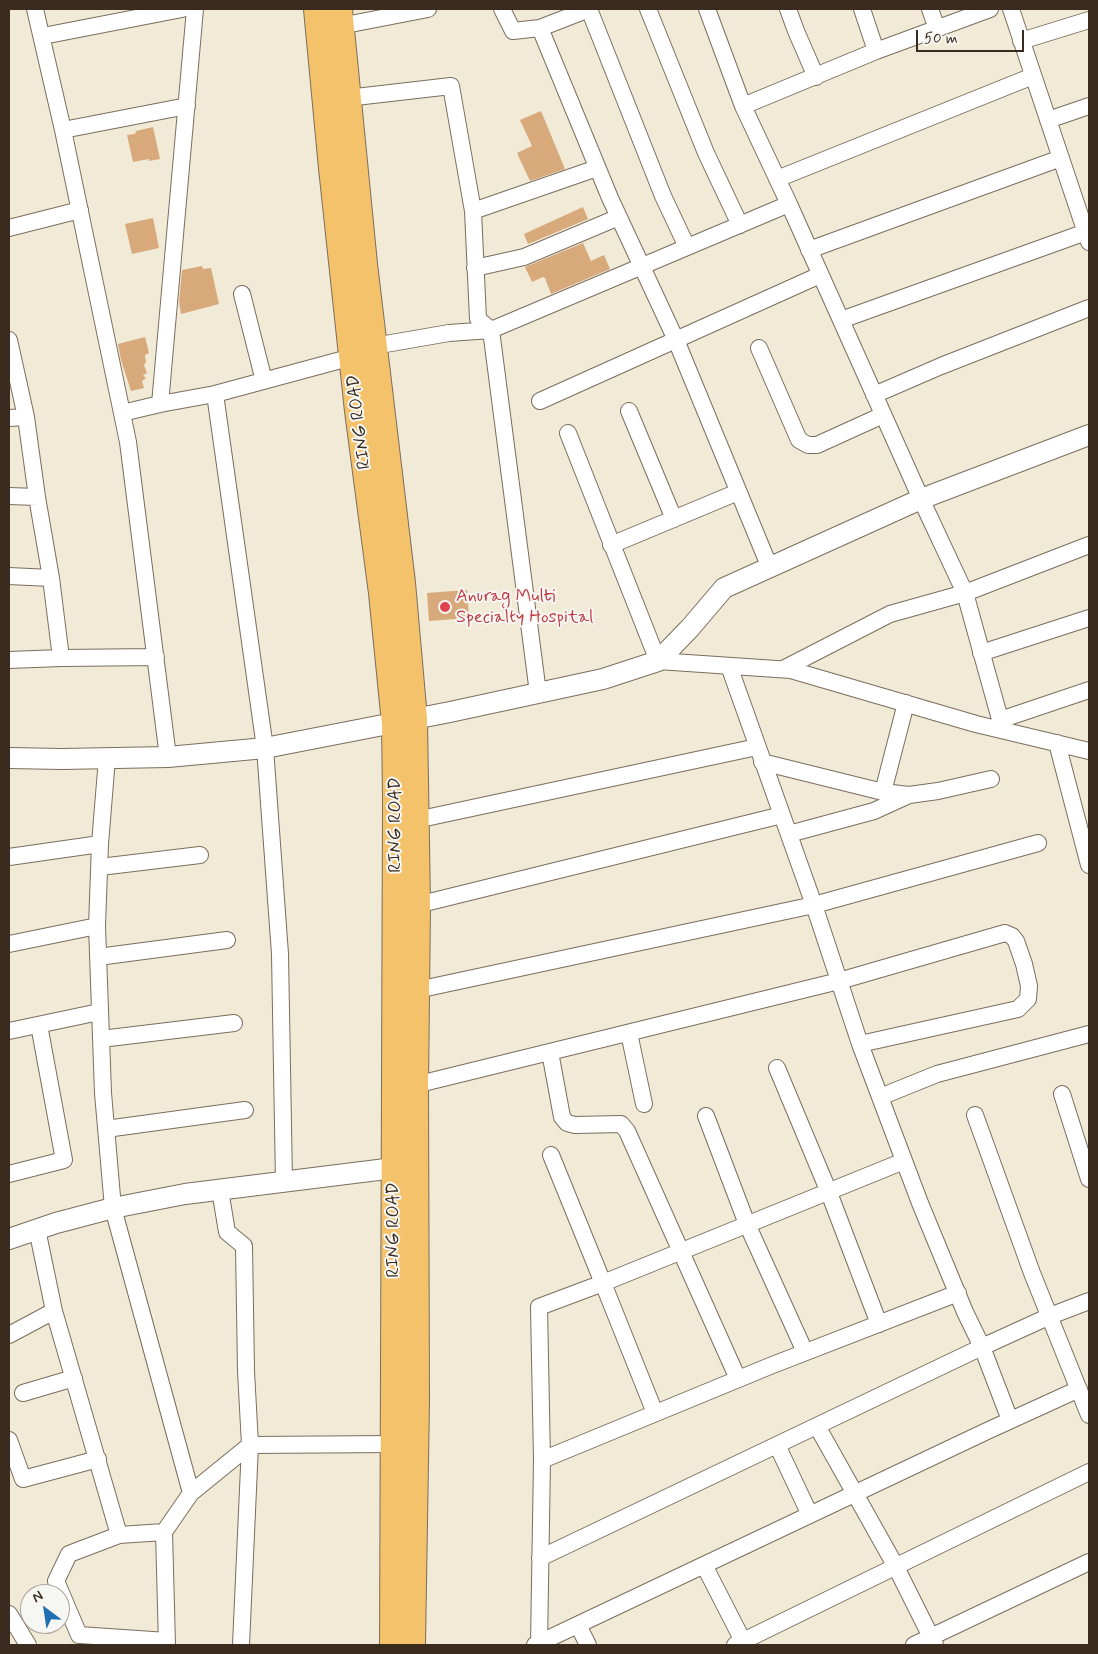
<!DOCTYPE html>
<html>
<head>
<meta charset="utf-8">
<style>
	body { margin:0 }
	#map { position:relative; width:1098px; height:1654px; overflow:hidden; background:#f1ead6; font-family:Mynerve,sans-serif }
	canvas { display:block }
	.frame { position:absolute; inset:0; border:10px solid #3b2a1e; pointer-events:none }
	.north { position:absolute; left:20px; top:1584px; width:50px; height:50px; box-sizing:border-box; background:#f6f6f2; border:1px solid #aba49d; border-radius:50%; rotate:329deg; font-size:14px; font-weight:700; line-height:20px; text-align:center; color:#3b2a1e }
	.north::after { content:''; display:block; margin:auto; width:18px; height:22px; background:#1f6fb2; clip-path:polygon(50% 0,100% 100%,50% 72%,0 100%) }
	.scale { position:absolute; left:916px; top:30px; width:108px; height:22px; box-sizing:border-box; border:2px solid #3b2a1e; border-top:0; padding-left:6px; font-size:15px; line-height:18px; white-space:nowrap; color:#3b2a1e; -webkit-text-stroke:4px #f6f6f2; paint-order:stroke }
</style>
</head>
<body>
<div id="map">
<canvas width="1098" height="1654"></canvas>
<div class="frame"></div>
<div class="north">N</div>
<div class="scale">50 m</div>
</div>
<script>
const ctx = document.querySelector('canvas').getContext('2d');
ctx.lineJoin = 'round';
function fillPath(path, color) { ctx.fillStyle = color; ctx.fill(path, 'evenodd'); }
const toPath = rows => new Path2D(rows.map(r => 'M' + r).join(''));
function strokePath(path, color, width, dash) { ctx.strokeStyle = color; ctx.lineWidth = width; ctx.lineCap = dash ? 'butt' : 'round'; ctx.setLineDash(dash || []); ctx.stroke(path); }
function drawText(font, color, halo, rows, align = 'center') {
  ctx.font = font + ' Mynerve,sans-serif'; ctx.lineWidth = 4; ctx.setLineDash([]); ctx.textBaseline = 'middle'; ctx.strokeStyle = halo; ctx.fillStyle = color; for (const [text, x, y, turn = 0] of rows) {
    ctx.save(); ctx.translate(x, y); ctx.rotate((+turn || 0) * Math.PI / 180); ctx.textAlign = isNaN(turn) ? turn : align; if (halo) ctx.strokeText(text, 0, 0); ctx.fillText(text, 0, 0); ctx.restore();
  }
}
fillPath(toPath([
	[541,111,565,169,530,181,517,153,532,146,520,120],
	[153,127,160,159,149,161,149,159,133,162,127,135,135,134,136,131],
	[583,207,588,219,528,244,524,234],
	[153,218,159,248,132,254,125,224],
	[583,243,591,261,604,255,610,269,551,294,545,278,543,277,532,282,525,267],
	[202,266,203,269,211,268,219,304,181,314,179,302,182,270],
	[145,337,149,353,145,355,146,362,144,365,147,373,143,375,146,378,142,381,144,388,131,391,121,360,118,344],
	[467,590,469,618,429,621,427,593]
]), '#d7a97b');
const minor = toPath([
	[35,9,63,130,128,442,168,757],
	[502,9,513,31,540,28],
	[648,9,706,153,740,225],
	[707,9,743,106,789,204],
	[788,9,796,31,816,77],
	[862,9,876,51],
	[930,9,937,29],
	[1011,9,1089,242],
	[340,26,428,9],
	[43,36,182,9],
	[1021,41,1089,20],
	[347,98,451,86,473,211],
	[743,106,876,51,990,9],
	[1048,120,1089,106],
	[63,130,187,106],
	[777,179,1033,76],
	[9,228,80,210],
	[687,247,663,196,589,9,540,28,610,198,676,340,770,568],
	[809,250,1061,158],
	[475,268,524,257,619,217],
	[242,294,264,381],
	[841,320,1086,232],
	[491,330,478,319,473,211,597,168],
	[9,340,26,417,37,497,51,578],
	[374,346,449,333,491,330],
	[759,348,799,440,808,445,817,445,883,415],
	[215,394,265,748,280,954,284,1182],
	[874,395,941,366,1089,308],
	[540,401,820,275],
	[160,404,195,9],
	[629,411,674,519],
	[122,413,160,404,215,394,352,357],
	[9,418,26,417],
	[568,433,658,661,791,670,976,724,1089,751],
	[9,496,37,497],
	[611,545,738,492],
	[9,576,51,578,61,658],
	[981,653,1089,618],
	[9,660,61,658,156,657],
	[729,666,814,905,860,1044,920,1203,965,1312,982,1347,1050,1316,1089,1301],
	[783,669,890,614,965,593,1089,545],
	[538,693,491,330,789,204,921,499,965,593,1003,730],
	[1000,720,1089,690],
	[1057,743,1089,865],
	[107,758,100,844,97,926,103,1093,113,1208,191,1493],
	[762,762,883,792,909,795,938,791,991,779],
	[883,792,906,703],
	[416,820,757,747],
	[789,834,874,811,909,795],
	[9,857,100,844],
	[100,867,200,855],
	[417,905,782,815],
	[9,944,97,926],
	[98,957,227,940],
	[417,990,814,905,1038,843],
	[9,1031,99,1012],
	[629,1033,644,1104],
	[101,1039,234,1023],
	[550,1052,562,1117,567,1123,575,1125,621,1124,627,1131,738,1379],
	[777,1068,828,1190,879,1324],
	[415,1085,839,981,1005,933,1012,936,1016,941,1024,964,1029,986,1028,999,1018,1009,860,1044],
	[1062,1094,1089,1179],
	[880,1097,937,1074,1089,1034],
	[975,1115,1032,1273,1089,1415],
	[706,1116,747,1224,805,1352],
	[106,1129,245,1110],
	[551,1155,603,1283,904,1161],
	[9,1174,64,1160,39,1025],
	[220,1190,227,1232,244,1246,246,1371,250,1445,241,1645],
	[54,1311,119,1535,164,1532],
	[9,1335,54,1311,37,1229],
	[23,1393,74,1378],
	[817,1426,895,1565,935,1645],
	[9,1440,23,1479,98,1459],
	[777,1445,810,1515],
	[542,1460,539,1307,603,1283,655,1413],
	[119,1535,69,1554,56,1581,79,1635,167,1641],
	[540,1558,982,1347,1010,1420],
	[704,1565,745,1645],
	[9,1614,28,1645],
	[578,1625,588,1645],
	[167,1645,164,1532,191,1493,250,1445,394,1444],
	[535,1645,987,1431,1079,1389],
	[539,1645,542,1460,770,1366,958,1293],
	[735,1645,1089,1472],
	[914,1645,1089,1562]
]);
const tertiary = toPath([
	[9,758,62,759,168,757,265,748,450,712,603,679,658,661,690,628,724,588,921,499,1089,435],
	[9,1239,56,1223,113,1208,185,1194,394,1168]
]);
const trunk = toPath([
	[317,9,332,168,358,411,382,593,395,723,396,800,393,1645],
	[339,9,364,264,402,583,414,719,417,905,415,1085,416,1401,412,1645]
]);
strokePath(minor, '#7b6d5e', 18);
strokePath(tertiary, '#7b6d5e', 22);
strokePath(trunk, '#7b6d5e', 28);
strokePath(minor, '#fff', 16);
strokePath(tertiary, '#fff', 20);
strokePath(trunk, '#f4c26a', 26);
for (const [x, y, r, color] of [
	[445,607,6,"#e0444e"]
]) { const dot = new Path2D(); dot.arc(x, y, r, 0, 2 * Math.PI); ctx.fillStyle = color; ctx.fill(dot); strokePath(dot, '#f6f6f2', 2); }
drawText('18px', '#3b2a1e', '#f6f6f2', [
	["RING ROAD",360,422,-97],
	["RING ROAD",396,825,-90],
	["RING ROAD",394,1230,-90]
]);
drawText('18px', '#be3a42', '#f6f6f2', [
	["Anurag Multi",456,597],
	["Specialty Hospital",456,618]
], 'left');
</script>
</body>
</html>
